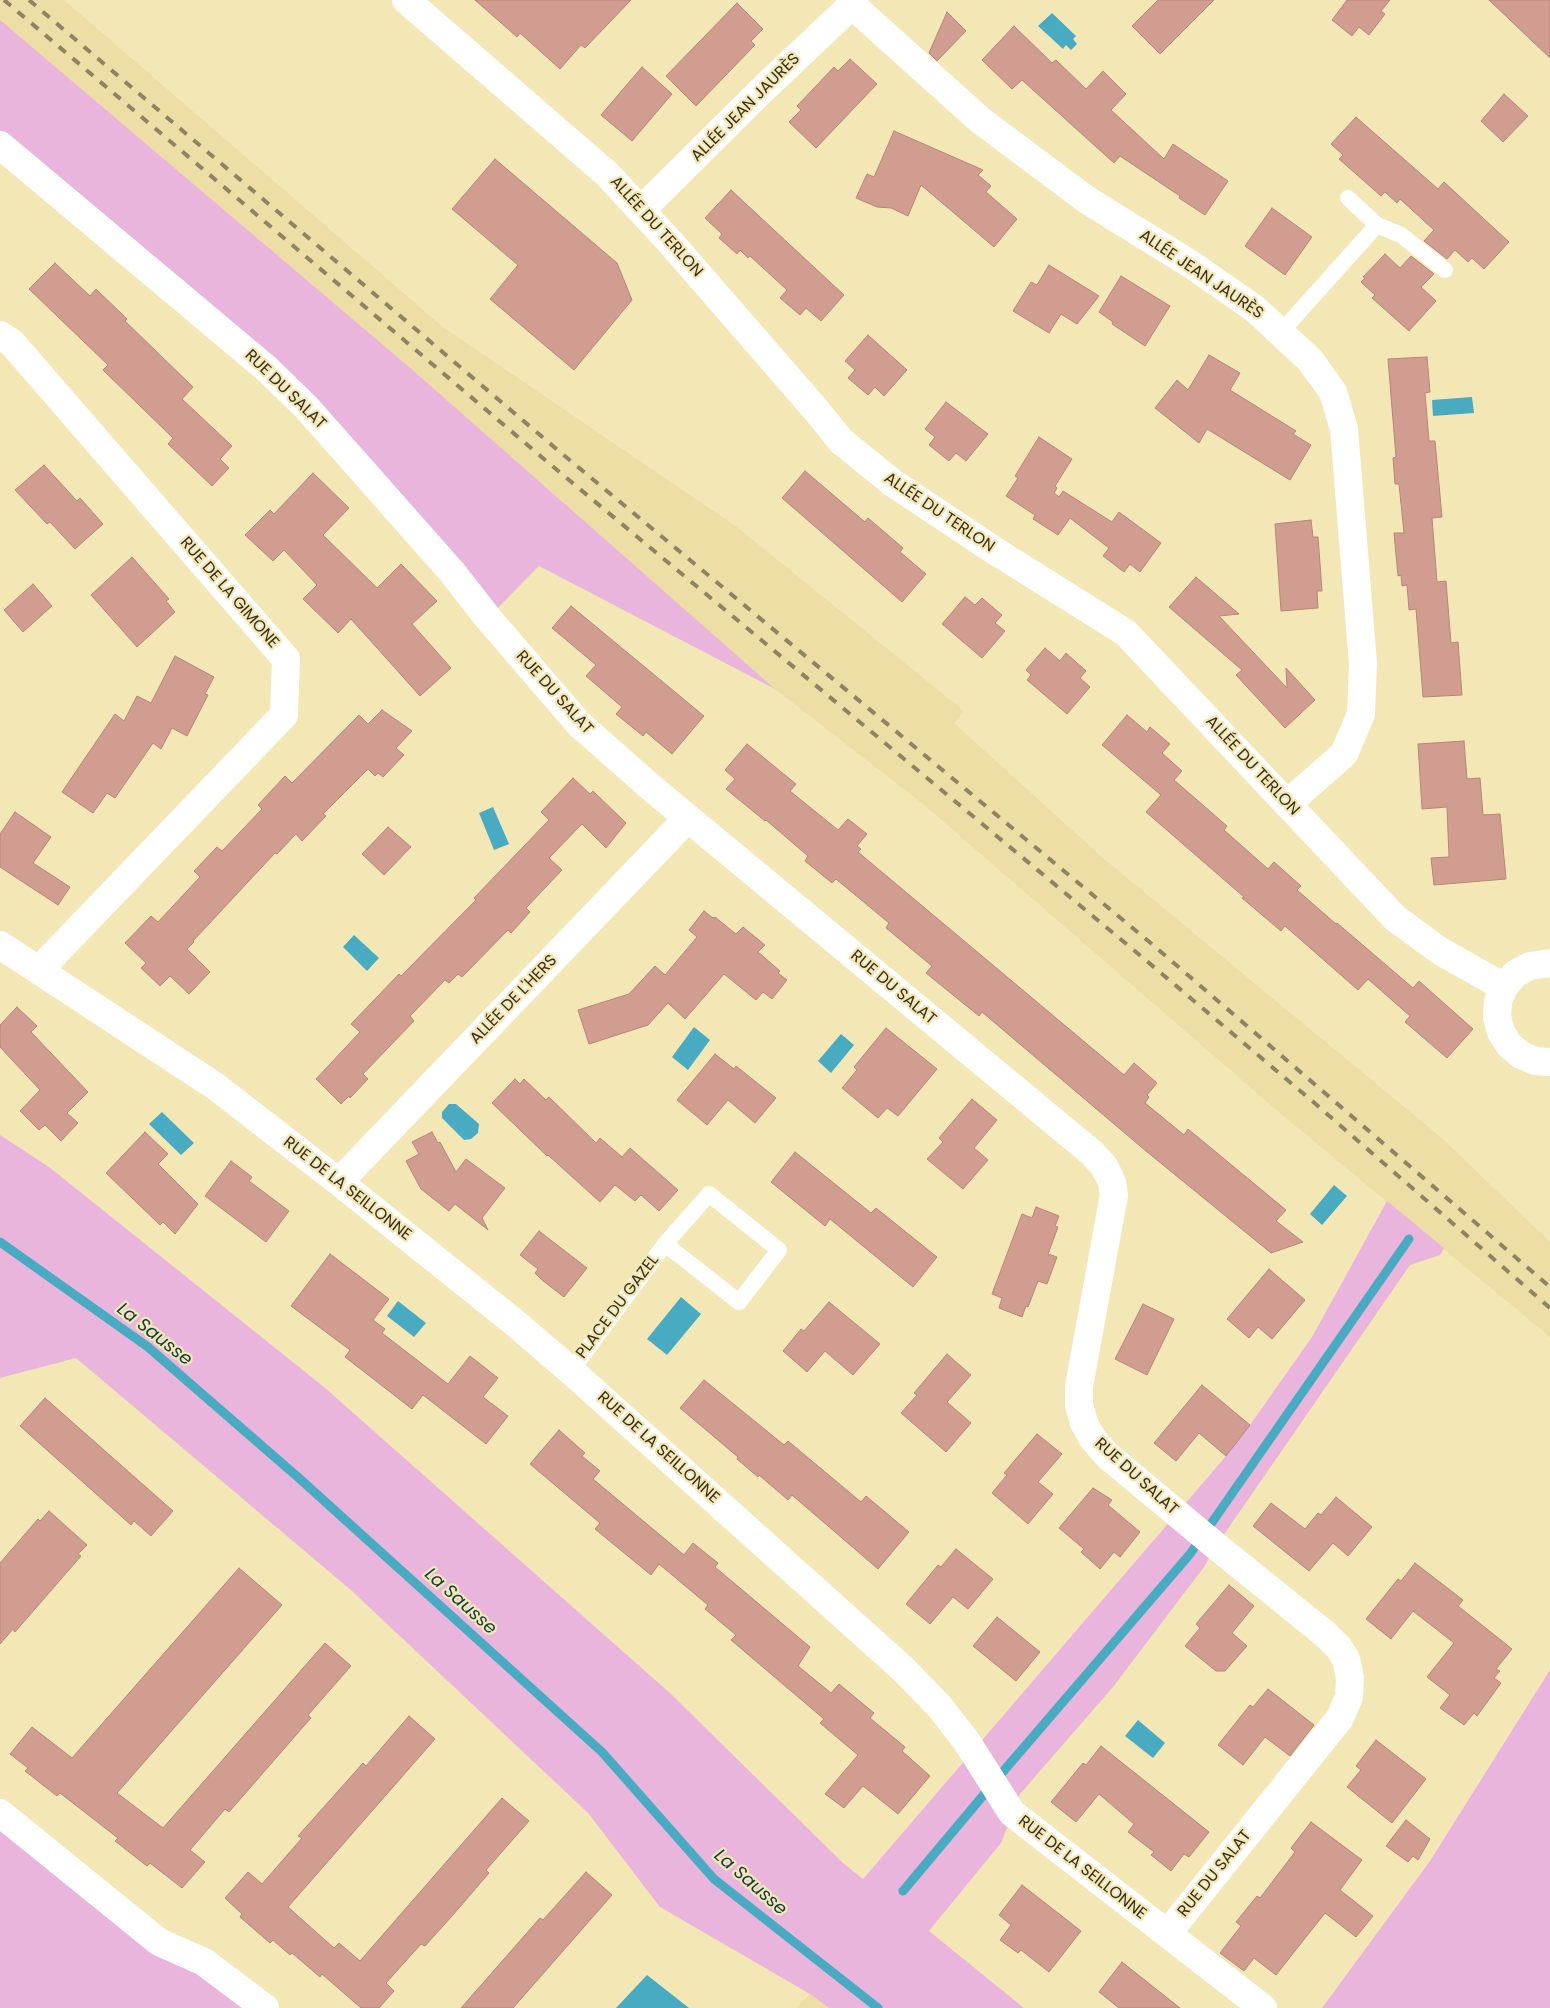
<!DOCTYPE html>
<html>
<head>
<meta charset="utf-8">
<style>
	body { margin:0 }
	canvas { display:block; background:#f4e7b6 }
</style>
</head>
<body>
<canvas width="1550" height="2008"></canvas>
<script>
const ctx = document.querySelector('canvas').getContext('2d');
ctx.lineJoin = 'round';
function fillPath(path, color) { ctx.fillStyle = color; ctx.fill(path, 'evenodd'); }
const toPath = rows => new Path2D(rows.map(r => 'M' + r).join(''));
function strokePath(path, color, width, dash) { ctx.strokeStyle = color; ctx.lineWidth = width; ctx.lineCap = dash ? 'butt' : 'round'; ctx.setLineDash(dash || []); ctx.stroke(path); }
function drawText(font, color, halo, rows, align = 'center') {
  ctx.font = font + ' Poppins,sans-serif'; ctx.lineWidth = 4.5; ctx.setLineDash([]); ctx.textBaseline = 'middle'; ctx.strokeStyle = halo; ctx.fillStyle = color; for (const [text, x, y, turn = 0] of rows) {
    ctx.save(); ctx.translate(x, y); ctx.rotate((+turn || 0) * Math.PI / 180); ctx.textAlign = isNaN(turn) ? turn : align; if (halo) ctx.strokeText(text, 0, 0); ctx.fillText(text, 0, 0); ctx.restore();
  }
}
fillPath(toPath([
	[0,0,64,0,443,327,737,527,964,711,954,723,1103,858,1443,1139,1550,1242,1550,1337,1281,1114,923,804,775,689,0,112],
	[810,1994,829,2008,796,2008]
]), '#eddea5');
fillPath(toPath([
	[0,20,409,367,775,689,539,566,488,618,307,408,0,145],
	[0,1135,49,1167,324,1387,671,1694,843,1863,863,1879,1226,1456,1250,1425,1312,1337,1387,1201,1444,1248,1440,1255,1410,1265,1216,1546,1204,1567,1113,1687,1020,1794,1001,1843,929,1931,1024,2008,829,2008,810,1994,660,1907,588,1813,352,1591,76,1358,0,1378],
	[1550,1670,1550,2008,1322,2008,1430,1861],
	[0,1813,265,2008,0,2008]
]), '#e9b5dd');
fillPath(toPath([
	[1052,13,1076,36,1073,39,1077,44,1071,50,1066,45,1063,49,1038,26],
	[1472,397,1474,413,1433,416,1432,400],
	[493,807,509,844,494,850,479,813],
	[354,935,379,958,367,971,343,947],
	[694,1027,710,1040,688,1070,672,1057],
	[841,1034,854,1045,831,1073,818,1061],
	[449,1104,456,1104,479,1124,478,1133,471,1139,464,1140,442,1118,442,1112],
	[162,1112,194,1143,181,1155,149,1124],
	[1334,1185,1347,1196,1322,1225,1310,1214],
	[681,1297,701,1314,667,1355,647,1339],
	[398,1301,426,1323,414,1337,387,1316],
	[1138,1720,1165,1743,1153,1758,1125,1736],
	[647,1975,689,2008,616,2008]
]), '#48abc1');
strokePath(toPath([
	[0,1242,148,1347,300,1479,602,1752,714,1879,878,2008],
	[903,1891,1007,1767,1190,1554,1409,1239]
]), '#48abc1', 9);
const building = toPath([
	[475,0,631,0,585,48,581,45,560,69,520,33,517,37,475,0],
	[1158,0,1214,0,1160,54,1132,26,1158,0],
	[1347,0,1390,0,1381,11,1385,14,1369,35,1359,27,1352,36,1332,20,1347,0],
	[1489,0,1550,0,1550,58,1489,0],
	[737,3,763,29,751,41,755,45,696,106,666,76,737,3],
	[947,12,966,31,937,61,929,53,947,12],
	[1014,26,1052,63,1056,60,1086,89,1103,71,1126,94,1111,110,1164,159,1173,144,1228,181,1205,215,1179,198,1180,196,1120,156,1114,163,1022,80,1012,89,982,60,1014,26],
	[850,59,877,84,816,148,789,122,801,110,797,106,834,67,838,71,850,59],
	[642,67,672,94,632,141,601,115,642,67],
	[1504,94,1528,116,1503,142,1481,121,1504,94],
	[1356,117,1438,189,1444,182,1509,242,1484,269,1472,258,1468,262,1455,250,1447,259,1424,241,1434,230,1400,199,1397,203,1385,192,1381,196,1339,159,1343,155,1331,144,1356,117],
	[894,131,983,170,978,175,991,186,986,192,1017,219,994,247,921,185,908,216,891,208,877,207,856,198,867,174,874,177,894,131],
	[495,159,617,263,632,300,574,370,490,299,518,265,452,209,495,159],
	[731,190,844,295,821,321,806,308,800,315,780,298,787,290,750,256,748,258,740,250,737,254,719,238,722,234,705,218,731,190],
	[1272,208,1312,237,1285,275,1245,246,1272,208],
	[1385,254,1400,268,1411,256,1434,274,1421,287,1436,301,1409,331,1372,298,1375,295,1361,282,1365,278,1363,277,1385,254],
	[55,263,90,296,96,289,127,319,125,321,193,387,182,399,232,446,220,459,229,468,212,486,168,444,173,438,103,370,108,365,29,289,55,263],
	[1049,265,1099,296,1077,324,1061,314,1049,333,1013,311,1031,282,1037,285,1049,265],
	[1121,276,1170,306,1145,346,1112,324,1113,322,1099,312,1121,276],
	[868,335,907,370,884,396,875,387,868,395,848,378,855,370,845,361,868,335],
	[1209,355,1240,373,1230,390,1296,431,1293,434,1311,445,1290,480,1207,429,1199,443,1155,408,1177,380,1188,390,1209,355],
	[1427,357,1430,392,1425,393,1429,441,1435,441,1442,517,1432,518,1437,582,1446,581,1451,643,1458,642,1462,695,1423,697,1416,609,1409,610,1407,585,1402,586,1401,575,1398,576,1394,533,1404,533,1399,484,1395,484,1393,458,1396,457,1388,359,1427,357],
	[946,402,988,434,966,461,956,453,949,461,929,445,935,437,925,429,946,402],
	[1039,437,1072,459,1055,486,1057,488,1054,493,1059,497,1063,491,1112,522,1119,512,1161,543,1140,572,1130,564,1124,572,1103,556,1109,548,1070,518,1058,535,1033,519,1035,515,1006,496,1018,478,1015,476,1039,437],
	[44,465,77,501,80,498,103,524,75,549,50,522,47,524,15,490,44,465],
	[805,471,865,522,868,518,903,548,900,552,926,574,902,602,782,498,805,471],
	[313,473,349,508,323,535,377,588,401,564,437,601,412,624,451,668,420,696,351,619,338,633,303,599,317,585,284,550,273,561,245,535,270,510,274,514,313,473],
	[1311,520,1313,537,1318,537,1319,550,1322,591,1317,591,1318,608,1281,611,1275,524,1311,520],
	[132,557,169,599,166,601,175,612,137,647,91,595,132,557],
	[1196,577,1239,614,1219,616,1287,688,1286,668,1315,700,1285,728,1236,675,1242,670,1169,607,1196,577],
	[33,584,52,606,23,632,4,610,33,584],
	[965,597,975,605,982,598,1002,615,995,623,1005,631,982,658,942,624,965,597],
	[571,606,704,716,672,754,646,732,643,736,616,714,622,707,586,676,596,665,552,628,571,606],
	[1045,648,1060,661,1066,653,1086,671,1080,678,1090,687,1067,714,1027,680,1031,675,1026,670,1045,648],
	[175,656,214,677,205,694,208,695,187,736,172,728,161,749,153,743,115,798,107,793,93,813,62,792,115,714,124,721,137,696,151,703,175,656],
	[382,710,412,731,396,748,404,755,383,777,378,773,375,776,368,769,323,814,326,816,302,841,296,834,277,854,275,853,193,941,194,942,187,949,210,972,189,994,170,976,160,986,141,968,146,963,125,943,151,916,158,922,200,877,194,871,217,847,222,851,262,809,258,805,285,776,292,783,359,715,368,724,382,710],
	[1127,715,1147,732,1150,727,1170,744,1162,753,1182,771,1174,780,1227,826,1224,830,1268,869,1274,862,1301,886,1297,890,1336,924,1337,923,1413,988,1419,981,1473,1029,1447,1058,1405,1022,1410,1016,1368,979,1358,990,1285,926,1281,931,1242,898,1244,897,1146,812,1161,795,1102,745,1127,715],
	[1464,741,1467,779,1480,778,1483,815,1500,814,1506,879,1434,885,1431,858,1449,857,1447,807,1422,809,1418,744,1464,741],
	[747,744,796,784,790,791,838,830,848,819,867,834,857,846,861,849,858,852,1124,1075,1134,1063,1157,1083,1147,1095,1149,1097,1145,1103,1184,1135,1188,1129,1286,1210,1276,1221,1303,1242,1271,1253,1146,1151,982,1012,979,1016,926,973,932,966,886,928,889,923,836,879,832,883,805,861,808,856,766,820,765,821,726,789,735,779,725,770,747,744],
	[573,778,590,794,593,791,626,823,606,848,582,824,549,858,562,870,526,908,530,912,511,933,508,930,462,977,458,974,449,983,445,980,410,1016,414,1021,363,1074,368,1079,350,1098,349,1096,341,1104,316,1079,360,1032,351,1024,399,974,401,976,476,900,474,898,549,820,541,812,573,778],
	[15,812,51,837,33,863,70,887,58,905,0,867,0,834,15,812],
	[388,827,411,847,384,875,362,854,388,827],
	[704,911,713,918,715,917,736,934,743,927,765,945,758,952,780,971,778,973,787,980,772,999,763,992,756,1000,724,974,685,1019,668,1003,648,1025,589,1044,578,1010,629,994,655,966,665,975,697,937,689,930,704,911],
	[17,1007,37,1026,31,1032,88,1092,67,1113,78,1123,61,1141,45,1125,39,1130,20,1111,40,1090,0,1047,0,1025,17,1007],
	[886,1028,937,1069,898,1116,887,1108,878,1118,842,1088,857,1070,854,1067,886,1028],
	[715,1054,734,1069,736,1066,776,1098,755,1123,728,1100,707,1125,677,1100,715,1054],
	[515,1079,520,1084,524,1079,546,1100,549,1097,596,1143,600,1138,622,1157,630,1148,678,1190,659,1211,641,1195,635,1201,615,1185,600,1202,548,1155,547,1156,492,1103,515,1079],
	[972,1099,997,1120,974,1148,988,1160,963,1189,927,1159,943,1142,939,1138,972,1099],
	[145,1132,168,1154,158,1164,198,1204,175,1234,163,1222,160,1225,106,1173,145,1132],
	[432,1132,438,1143,440,1142,456,1172,466,1159,505,1188,482,1218,488,1230,455,1204,449,1211,421,1189,406,1161,419,1154,412,1142,432,1132],
	[795,1152,871,1213,876,1208,937,1257,913,1287,830,1219,825,1226,771,1182,795,1152],
	[231,1161,252,1177,249,1181,289,1211,266,1242,205,1196,231,1161],
	[1036,1207,1059,1216,1055,1226,1058,1227,1048,1254,1057,1257,1047,1284,1038,1281,1028,1307,1026,1306,1022,1317,999,1308,1002,1298,992,1294,1022,1214,1032,1218,1036,1207],
	[539,1231,587,1268,564,1297,542,1280,535,1273,538,1269,520,1255,539,1231],
	[330,1254,389,1299,373,1320,385,1329,382,1333,448,1384,470,1356,498,1378,483,1397,508,1416,486,1444,423,1395,412,1409,345,1357,350,1350,291,1306,330,1254],
	[1269,1269,1305,1300,1272,1339,1258,1327,1249,1338,1227,1319,1269,1269],
	[829,1302,880,1344,853,1375,825,1351,807,1372,783,1351,801,1329,804,1331,829,1302],
	[1143,1304,1174,1319,1147,1375,1115,1359,1143,1304],
	[947,1354,971,1375,947,1402,971,1423,946,1452,901,1413,917,1395,914,1393,947,1354],
	[704,1380,784,1445,788,1441,861,1502,866,1496,909,1532,878,1569,792,1495,788,1500,759,1475,758,1477,737,1459,738,1457,680,1408,704,1380],
	[1202,1385,1250,1425,1226,1456,1199,1433,1176,1461,1154,1443,1202,1385],
	[45,1398,173,1511,151,1536,134,1521,131,1525,20,1426,45,1398],
	[559,1430,585,1453,582,1456,600,1471,593,1479,684,1555,693,1543,718,1563,715,1567,810,1647,798,1666,831,1693,839,1684,874,1713,870,1718,905,1747,902,1751,930,1776,898,1814,863,1786,844,1808,825,1794,858,1755,820,1723,824,1719,731,1640,736,1635,705,1609,708,1605,659,1564,651,1575,595,1529,600,1523,530,1464,559,1430],
	[1037,1434,1062,1454,1038,1482,1053,1494,1028,1524,992,1493,1007,1475,1004,1473,1037,1434],
	[1093,1488,1112,1500,1108,1505,1140,1532,1120,1557,1114,1552,1100,1569,1081,1552,1084,1549,1059,1528,1093,1488],
	[1336,1497,1372,1527,1348,1556,1333,1543,1309,1571,1253,1526,1271,1503,1305,1529,1318,1513,1321,1515,1336,1497],
	[49,1511,87,1545,78,1554,81,1556,15,1632,13,1629,0,1644,0,1563,38,1519,40,1521,49,1511],
	[956,1549,993,1579,968,1609,953,1597,930,1624,906,1604,938,1565,941,1567,956,1549],
	[1415,1563,1463,1600,1458,1606,1512,1649,1496,1669,1500,1671,1494,1678,1501,1683,1477,1716,1474,1713,1464,1725,1440,1708,1450,1695,1427,1677,1454,1643,1413,1611,1391,1639,1366,1619,1398,1579,1401,1581,1415,1563],
	[239,1568,282,1605,117,1793,163,1828,325,1643,351,1666,308,1715,311,1718,303,1727,229,1812,225,1809,190,1850,205,1862,182,1888,150,1863,147,1866,115,1841,118,1838,60,1793,57,1796,25,1771,28,1768,10,1754,32,1727,72,1758,239,1568],
	[1229,1585,1254,1606,1232,1633,1247,1646,1225,1671,1216,1671,1185,1646,1200,1628,1196,1624,1229,1585],
	[997,1617,1040,1652,1016,1681,973,1646,997,1617],
	[1268,1689,1314,1725,1290,1756,1265,1737,1243,1765,1218,1745,1250,1705,1253,1707,1268,1689],
	[409,1716,435,1739,288,1907,334,1948,339,1943,360,1961,502,1798,529,1821,486,1870,489,1873,452,1916,425,1946,421,1944,386,1983,394,1991,379,2008,361,2008,322,1974,320,1977,292,1953,290,1955,273,1940,270,1943,240,1917,242,1914,225,1898,248,1872,262,1884,302,1838,298,1836,363,1763,366,1766,409,1716],
	[1376,1740,1426,1779,1392,1823,1347,1787,1361,1770,1356,1766,1376,1740],
	[1101,1746,1209,1832,1189,1857,1184,1854,1171,1871,1151,1855,1154,1852,1128,1832,1134,1824,1099,1794,1076,1822,1051,1802,1083,1763,1086,1765,1101,1746],
	[1406,1820,1430,1839,1418,1860,1413,1856,1408,1862,1386,1846,1406,1820],
	[1311,1822,1362,1860,1340,1890,1373,1916,1356,1937,1325,1913,1276,1975,1254,1958,1244,1971,1220,1953,1241,1926,1236,1922,1257,1896,1260,1898,1295,1852,1291,1848,1311,1822],
	[586,1872,612,1895,513,2008,461,2008,540,1918,543,1920,586,1872],
	[1022,1885,1081,1931,1049,1972,1021,1950,1018,1953,1000,1940,1011,1925,999,1915,1022,1885],
	[1122,1962,1180,2008,1119,2008,1099,1992,1122,1962]
]);
fillPath(building, '#d19d90');
strokePath(building, '#b78579', 1);
strokePath(toPath([
	[1348,198,1377,225],
	[1281,332,1377,225,1401,235,1445,270],
	[709,1194,779,1250,739,1302,665,1244,709,1194],
	[571,1371,665,1244]
]), '#fff', 16);
strokePath(toPath([
	[406,0,607,174,671,243,817,411,841,441,893,483,992,549,1126,633,1395,918,1440,951,1504,987],
	[0,145,267,369,307,408,452,572,488,618,579,724,654,790,1092,1153,1104,1166,1112,1182,1114,1195,1079,1386,1079,1405,1084,1423,1093,1439,1108,1456,1216,1546,1325,1634,1339,1648,1346,1659,1350,1678,1349,1697,1340,1718,1167,1934],
	[641,210,761,91,852,5,980,120,1087,200,1192,265,1255,309,1310,360,1333,392,1344,429,1363,664,1361,714,1344,754,1287,804],
	[0,335,12,343,286,659,284,715,39,970],
	[0,945,215,1086,339,1182,515,1323,571,1371,903,1669,939,1706,967,1742,1012,1813,1263,2008],
	[1550,963,1530,966,1515,974,1504,987,1498,1001,1497,1017,1501,1032,1509,1045,1521,1055,1535,1061,1550,1062],
	[339,1182,688,818],
	[0,1813,159,1942,204,1962,265,2008]
]), '#fff', 28);
strokePath(toPath([
	[4,0,551,465,1142,957,1311,1100,1550,1308],
	[29,0,560,452,1153,945,1550,1287]
]), '#8e8463', 4, [9, 9]);
drawText('16px', '#352f1c', '#f4e7b6', [
	["ALLÉE JEAN JAURÈS",746,108,-45],
	["ALLÉE DU TERLON",656,227,48],
	["ALLÉE JEAN JAURÈS",1201,275,34],
	["RUE DU SALAT",285,390,44],
	["ALLÉE DU TERLON",939,513,34],
	["RUE DE LA GIMONE",229,593,49],
	["RUE DU SALAT",554,693,48],
	["ALLÉE DU TERLON",1252,766,47],
	["RUE DU SALAT",893,988,40],
	["ALLÉE DE L'HERS",514,1000,-46],
	["RUE DE LA SEILLONNE",347,1189,38],
	["PLACE DU GAZEL",618,1307,-53],
	["RUE DE LA SEILLONNE",658,1448,42],
	["RUE DU SALAT",1136,1477,42],
	["RUE DE LA SEILLONNE",1082,1868,38],
	["RUE DU SALAT",1215,1874,-51]
]);
drawText('italic 18px', '#0f3d46', '#f4e7b6', [
	["La Sausse",154,1335,38],
	["La Sausse",460,1602,42],
	["La Sausse",750,1883,41]
]);
</script>
</body>
</html>
